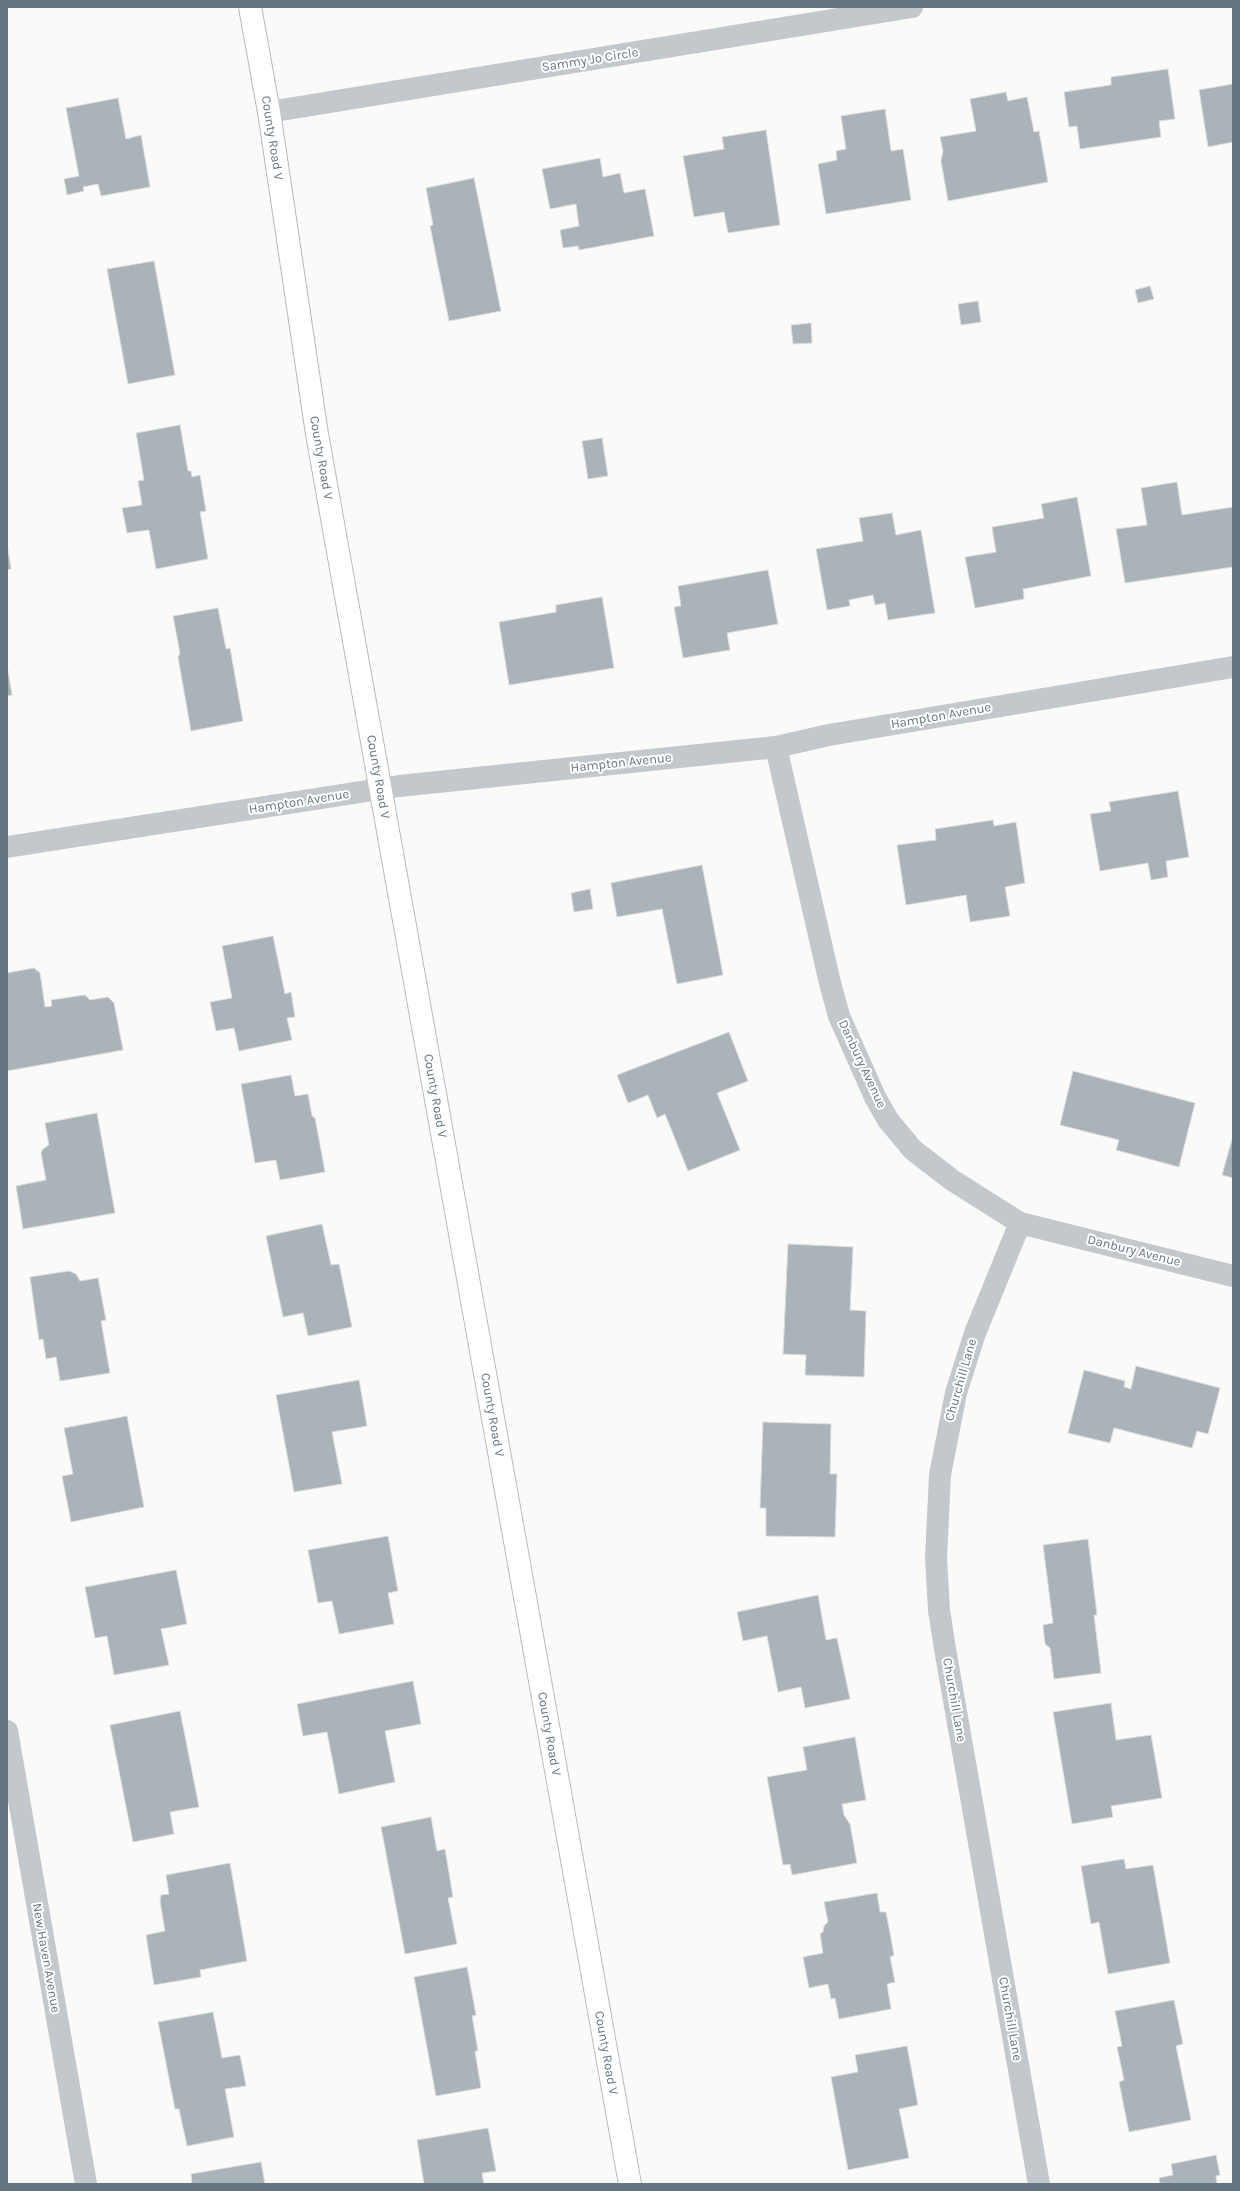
<!DOCTYPE html>
<html>
<head>
<meta charset="utf-8">
<style>
	body { margin:0 }
	#map { position:relative; width:1240px; height:2191px; overflow:hidden; background:#fafaf8; font-family:Karla,sans-serif }
	canvas { display:block }
	.frame { position:absolute; inset:0; border:8px solid #657683; pointer-events:none }
</style>
</head>
<body>
<div id="map">
<canvas width="1240" height="2191"></canvas>
<div class="frame"></div>
</div>
<script>
const ctx = document.querySelector('canvas').getContext('2d');
ctx.lineJoin = 'round';
function fillPath(path, color) { ctx.fillStyle = color; ctx.fill(path, 'evenodd'); }
const toPath = rows => new Path2D(rows.map(r => 'M' + r).join(''));
function strokePath(path, color, width, dash) { ctx.strokeStyle = color; ctx.lineWidth = width; ctx.lineCap = dash ? 'butt' : 'round'; ctx.setLineDash(dash || []); ctx.stroke(path); }
function drawText(font, color, halo, rows, align = 'center') {
  ctx.font = font + ' Karla,sans-serif'; ctx.lineWidth = 4; ctx.setLineDash([]); ctx.textBaseline = 'middle'; ctx.strokeStyle = halo; ctx.fillStyle = color; for (const [text, x, y, turn = 0] of rows) {
    ctx.save(); ctx.translate(x, y); ctx.rotate((+turn || 0) * Math.PI / 180); ctx.textAlign = isNaN(turn) ? turn : align; if (halo) ctx.strokeText(text, 0, 0); ctx.fillText(text, 0, 0); ctx.restore();
  }
}
const building = toPath([
	[1168,69,1175,119,1159,121,1161,137,1080,149,1077,126,1069,127,1064,92,1111,85,1111,77,1168,69],
	[1233,84,1233,142,1208,147,1199,90,1233,84],
	[1006,92,1008,101,1027,97,1034,132,1039,131,1048,182,948,201,941,161,943,151,940,137,976,131,970,99,1006,92],
	[118,98,126,139,141,135,150,187,101,196,98,184,83,187,84,191,67,195,64,179,79,176,66,108,118,98],
	[885,109,891,151,903,149,911,200,826,214,818,164,837,160,836,151,846,149,841,116,885,109],
	[766,130,780,225,728,233,724,212,694,217,683,156,724,149,722,137,766,130],
	[600,158,603,177,620,173,624,193,645,189,654,236,579,250,578,246,563,248,560,230,579,226,576,204,550,209,542,169,600,158],
	[474,178,501,311,449,321,430,226,433,225,426,188,474,178],
	[154,261,175,375,128,384,107,269,154,261],
	[1150,286,1154,299,1138,303,1135,290,1150,286],
	[978,301,981,322,961,325,958,304,978,301],
	[811,323,812,343,793,344,791,325,811,323],
	[180,425,188,471,191,471,192,477,200,475,206,511,200,512,208,559,156,569,149,530,127,533,122,508,142,505,138,481,144,480,136,433,180,425],
	[602,438,608,476,588,479,582,441,602,438],
	[1177,482,1182,515,1233,507,1233,567,1125,583,1116,529,1147,525,1141,488,1177,482],
	[1077,497,1091,576,1023,589,1024,599,975,608,965,557,996,552,992,527,1044,518,1041,504,1077,497],
	[892,513,896,535,921,530,935,613,888,620,885,603,875,605,873,595,849,600,850,606,827,610,816,549,863,541,859,518,892,513],
	[7,544,11,569,7,570,7,544],
	[768,570,778,624,727,633,730,650,683,658,674,607,681,606,678,586,768,570],
	[602,597,614,668,509,685,499,622,556,612,556,605,602,597],
	[218,608,226,649,230,648,243,721,191,731,178,657,180,653,173,616,218,608],
	[8,671,12,695,7,696,7,672,8,671],
	[1178,791,1189,857,1166,861,1168,877,1151,880,1148,863,1100,871,1090,814,1111,811,1109,802,1178,791],
	[993,820,994,826,1016,822,1025,883,1005,887,1010,916,970,922,966,895,906,905,897,845,936,840,935,829,993,820],
	[702,865,723,975,677,984,662,909,617,917,611,883,702,865],
	[590,889,593,909,574,912,571,893,590,889],
	[273,936,285,994,291,992,295,1017,287,1018,292,1040,239,1051,234,1028,216,1031,210,1002,232,998,222,946,273,936],
	[34,968,40,973,45,1007,52,1006,51,1000,85,995,90,1000,108,997,114,1003,123,1050,7,1071,7,973,34,968],
	[729,1032,748,1081,717,1093,740,1150,688,1171,665,1114,657,1118,648,1095,628,1103,617,1075,729,1032],
	[1073,1071,1195,1103,1179,1167,1116,1150,1119,1140,1060,1125,1073,1071],
	[291,1075,295,1096,308,1094,312,1116,315,1118,325,1172,280,1180,276,1160,255,1163,241,1084,291,1075],
	[97,1113,115,1213,23,1229,16,1186,46,1180,41,1153,43,1149,49,1145,45,1123,97,1113],
	[1233,1136,1233,1178,1222,1175,1233,1136],
	[322,1224,331,1265,339,1264,352,1327,308,1336,303,1313,283,1317,266,1236,322,1224],
	[788,1244,853,1247,850,1310,866,1311,864,1377,805,1375,806,1355,783,1354,788,1244],
	[69,1271,76,1274,80,1281,98,1278,106,1320,101,1321,110,1373,60,1381,56,1357,46,1359,43,1339,39,1340,30,1277,69,1271],
	[1136,1366,1220,1388,1208,1434,1197,1431,1192,1448,1114,1428,1110,1443,1068,1433,1084,1370,1125,1381,1124,1387,1131,1389,1136,1366],
	[359,1380,367,1426,332,1432,342,1484,294,1492,276,1395,359,1380],
	[127,1416,144,1507,71,1522,62,1476,73,1474,64,1428,127,1416],
	[763,1422,831,1424,830,1474,837,1474,835,1537,766,1536,766,1508,760,1508,763,1422],
	[388,1536,398,1591,388,1593,394,1624,339,1634,332,1601,318,1603,308,1550,388,1536],
	[1088,1539,1097,1615,1094,1615,1101,1673,1054,1679,1050,1648,1045,1644,1043,1625,1053,1623,1043,1545,1088,1539],
	[176,1570,187,1624,161,1629,169,1665,114,1675,107,1636,95,1638,85,1587,176,1570],
	[818,1595,826,1640,837,1638,850,1699,805,1708,801,1687,778,1692,767,1636,743,1641,737,1612,818,1595],
	[413,1681,421,1724,385,1731,395,1782,339,1794,327,1732,303,1736,297,1704,413,1681],
	[1111,1703,1116,1740,1151,1735,1162,1798,1111,1806,1113,1817,1072,1824,1053,1712,1111,1703],
	[180,1711,199,1807,170,1812,174,1834,133,1842,110,1725,180,1711],
	[855,1737,866,1800,842,1804,844,1815,850,1824,857,1863,792,1875,790,1864,783,1865,767,1777,807,1770,803,1747,855,1737],
	[431,1817,437,1851,445,1849,453,1897,448,1898,457,1944,405,1954,381,1827,431,1817],
	[1124,1859,1126,1869,1153,1865,1170,1963,1108,1974,1099,1922,1091,1924,1081,1866,1124,1859],
	[230,1863,247,1961,200,1970,201,1977,154,1985,146,1935,165,1931,160,1901,161,1895,169,1894,166,1875,230,1863],
	[877,1893,880,1912,886,1912,894,1955,890,1957,895,1982,887,1984,891,2009,839,2019,835,1998,831,1999,828,1984,809,1988,803,1957,823,1953,820,1934,823,1932,824,1926,828,1922,824,1902,877,1893],
	[467,1967,476,2015,472,2016,478,2051,475,2051,481,2088,436,2096,414,1977,467,1967],
	[1174,2000,1183,2044,1176,2046,1191,2120,1129,2132,1119,2082,1124,2080,1117,2047,1122,2046,1115,2011,1174,2000],
	[213,2012,222,2058,240,2055,246,2086,225,2089,234,2137,187,2146,179,2109,175,2109,158,2022,213,2012],
	[907,2046,918,2105,899,2109,909,2158,848,2170,831,2077,858,2072,855,2055,907,2046],
	[488,2128,496,2171,482,2173,484,2184,424,2184,417,2140,488,2128],
	[1216,2155,1220,2175,1216,2176,1217,2184,1160,2184,1159,2178,1173,2175,1171,2164,1216,2155],
	[261,2162,265,2184,192,2184,191,2174,261,2162]
]);
fillPath(building, '#aab3b9');
strokePath(building, '#dcdcda', 1);
const major = toPath([
	[250,7,269,112,317,434,630,2184]
]);
strokePath(major, '#b5babe', 24);
strokePath(toPath([
	[269,112,912,7],
	[776,747,830,983,839,1016,875,1097,888,1120,913,1150,952,1180,1020,1223,1233,1276],
	[7,847,399,786,776,747,829,735,1233,667],
	[1020,1223,975,1333,956,1393,940,1475,936,1558,939,1610,945,1649,1039,2184],
	[7,1731,86,2184]
]), '#c3c8cc', 22);
strokePath(major, '#fff', 22);
drawText('13px', '#657683', '#fff', [
	["Sammy Jo Circle",590,60,-9],
	["County Road V",272,138,81],
	["County Road V",321,458,80],
	["Hampton Avenue",941,716,-10],
	["Hampton Avenue",621,763,-6],
	["County Road V",378,777,80],
	["Hampton Avenue",299,802,-9],
	["Danbury Avenue",862,1064,65],
	["County Road V",435,1096,80],
	["Danbury Avenue",1134,1251,14],
	["Churchill Lane",961,1380,-74],
	["County Road V",492,1415,80],
	["Churchill Lane",954,1700,80],
	["County Road V",549,1734,80],
	["New Haven Avenue",46,1958,80],
	["Churchill Lane",1010,2019,80],
	["County Road V",606,2053,80]
]);
</script>
</body>
</html>
